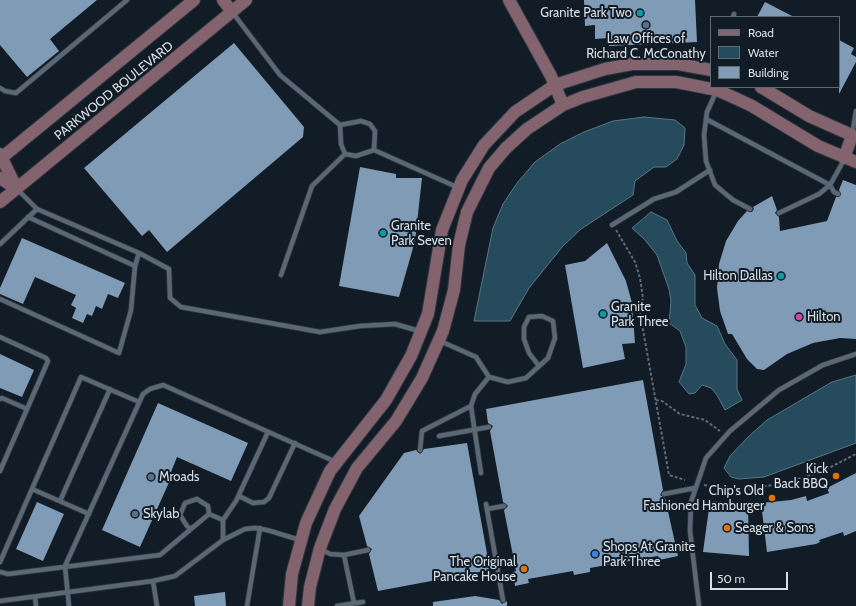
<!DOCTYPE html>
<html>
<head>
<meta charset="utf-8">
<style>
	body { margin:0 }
	#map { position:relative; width:856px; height:606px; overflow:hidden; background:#111c26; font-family:Cabin,sans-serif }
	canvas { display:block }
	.legend { position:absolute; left:710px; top:16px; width:130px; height:72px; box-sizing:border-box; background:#111c26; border:1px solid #606a73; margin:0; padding:5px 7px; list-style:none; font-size:12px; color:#d7dee6 }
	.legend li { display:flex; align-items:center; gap:8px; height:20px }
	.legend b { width:20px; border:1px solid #606a73 }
	.scale { position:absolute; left:710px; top:572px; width:78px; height:18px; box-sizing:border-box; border:2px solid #d7dee6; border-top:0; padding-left:5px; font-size:12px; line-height:14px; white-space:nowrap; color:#d7dee6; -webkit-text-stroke:3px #111c26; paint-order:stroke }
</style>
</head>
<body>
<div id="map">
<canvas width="856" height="606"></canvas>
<ul class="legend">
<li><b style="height:5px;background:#82636e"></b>Road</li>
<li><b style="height:11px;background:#254b5c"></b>Water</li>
<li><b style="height:11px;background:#7f9bb6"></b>Building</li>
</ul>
<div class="scale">50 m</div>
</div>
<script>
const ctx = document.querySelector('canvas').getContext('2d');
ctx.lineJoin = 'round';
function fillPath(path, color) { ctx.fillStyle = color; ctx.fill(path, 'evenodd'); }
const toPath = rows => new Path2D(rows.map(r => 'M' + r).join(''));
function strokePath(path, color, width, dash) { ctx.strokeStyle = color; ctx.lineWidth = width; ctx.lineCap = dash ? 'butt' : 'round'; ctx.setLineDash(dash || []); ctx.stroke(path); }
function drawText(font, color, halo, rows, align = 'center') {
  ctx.font = font + ' Cabin,sans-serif'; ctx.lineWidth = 4; ctx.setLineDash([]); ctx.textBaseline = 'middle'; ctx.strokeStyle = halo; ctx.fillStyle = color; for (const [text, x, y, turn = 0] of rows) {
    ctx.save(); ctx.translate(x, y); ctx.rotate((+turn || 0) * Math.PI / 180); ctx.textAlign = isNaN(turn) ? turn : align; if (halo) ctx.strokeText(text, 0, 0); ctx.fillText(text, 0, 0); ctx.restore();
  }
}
const water = toPath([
	[644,117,675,120,685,128,684,145,677,159,666,167,654,167,635,181,633,195,581,229,563,246,529,288,510,321,474,321,493,228,503,204,517,183,535,162,560,144,584,132,613,121,644,117],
	[651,212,667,220,677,241,686,253,687,263,695,275,695,305,702,318,717,326,725,344,737,360,737,389,742,400,725,410,717,395,711,388,702,385,695,393,689,394,679,382,686,364,686,347,680,331,669,323,671,301,669,289,657,255,645,240,632,228,651,212],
	[856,375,856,443,764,477,739,479,731,477,724,468,730,456,748,437,767,420,832,382,856,375]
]);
fillPath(water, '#254b5c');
strokePath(water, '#5a7785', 1);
fillPath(toPath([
	[0,0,97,0,50,39,59,51,27,77,0,45],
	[584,0,695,0,697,42,609,46,608,38,595,39,595,25,585,26],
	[765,2,794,17,757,17],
	[839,40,854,48,851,54,856,57,856,62,839,94],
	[234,43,304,127,303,137,167,252,149,230,142,236,84,168],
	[360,167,396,174,396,178,422,178,415,241,399,297,339,286],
	[843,180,856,185,856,339,840,338,813,343,787,354,764,370,757,369,747,359,732,334,728,334,720,311,717,288,719,264,726,241,738,221,747,211,752,212,754,209,753,207,772,196,777,210,775,213,779,217,780,231,827,221,836,197,841,195,839,190],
	[22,238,125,283,118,298,108,294,102,309,96,306,92,316,87,314,83,323,72,318,76,308,71,305,76,295,35,277,23,304,0,294,0,288],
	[607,243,626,281,632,303,635,343,622,344,625,359,583,368,565,265,585,261],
	[0,354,34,370,22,397,0,388],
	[643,380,663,490,660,495,665,498,678,556,659,560,658,556,590,568,590,572,574,575,573,571,528,579,529,583,515,586,513,572,516,571,504,510,508,506,503,502,490,431,493,426,488,423,486,409],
	[158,403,248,443,231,481,177,457,169,477,171,478,140,547,102,530],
	[467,443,490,570,378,591,369,554,372,549,367,546,359,516,404,453,416,450,420,454,424,449],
	[856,473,856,531,844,536,843,532,819,540,820,542,816,544,767,552,761,503,791,500,806,496,807,501,829,493,827,488],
	[710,501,748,504,749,556,703,552],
	[37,502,64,514,43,561,16,549],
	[225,592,226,606,195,606,194,596],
	[475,596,499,600,502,604,507,601,507,606,433,606,433,602]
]), '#7f9bb6');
const lane = toPath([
	[233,13,280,75,340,125,341,144,345,154,356,156,374,150,459,188],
	[733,17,734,14],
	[0,88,5,91,16,93,127,0],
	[716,92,707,112,704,135,706,161,715,185,733,200,750,209],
	[706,119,830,185,834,192,838,194],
	[340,125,361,121,370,124,375,131,374,150],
	[852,135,856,111],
	[18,190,37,209,139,253,169,269,170,298,181,307,320,332,360,326,395,324,419,331],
	[779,213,819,194,830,185,844,160],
	[28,217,135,266],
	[612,225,654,199,676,192,710,170],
	[0,244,37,209],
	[281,275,312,186,345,154],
	[0,299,119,353,131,310,135,266,139,253],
	[0,337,46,358,48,361,0,471],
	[440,341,476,357,489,377,475,394,471,406,481,473],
	[489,377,508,382,526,378,548,358,555,338,553,321,542,316,529,317,524,327,524,339,529,353,539,366],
	[0,399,2,398,27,409],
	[439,436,489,427],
	[420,450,422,431,471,406],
	[32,489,89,514],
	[664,494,695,488],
	[239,496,253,503,264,502,269,498,295,443],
	[197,499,208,506,209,514,191,529,187,526,180,515,185,503,197,499],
	[60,501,110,389],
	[486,504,503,600],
	[487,509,504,506],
	[209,514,223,520],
	[223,540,223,520,236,501,268,432],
	[321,549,330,554,344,555,368,550],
	[344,555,354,603],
	[0,562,81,377,139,402],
	[0,572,8,574,160,555,191,529],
	[153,581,157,606],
	[35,597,36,606],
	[0,601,153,581,175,576,223,540,245,529,255,528,267,530,300,540],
	[69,606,65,566,143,394,150,389,163,385,336,462],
	[247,606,260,528],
	[337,606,363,602],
	[699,606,690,531,691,502,706,458,730,431,779,390,823,365,856,354]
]);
const secondary = toPath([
	[223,0,232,12],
	[509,0,551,76,563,105],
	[761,87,809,116,856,137],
	[0,154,17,189],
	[844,158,852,136],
	[0,159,194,0],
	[0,178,17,189],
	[0,202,246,0],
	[289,606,292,574,306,523,330,471,386,400,411,356,428,314,442,230,462,180,484,145,515,112,555,85,605,69,632,64,678,64,711,70],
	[308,606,310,587,320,548,335,509,357,468,396,421,422,378,443,331,454,290,459,245,467,212,489,168,506,148,527,129,563,105,583,97,636,82,676,82,717,90,735,98,752,106,818,146,856,162]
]);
strokePath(lane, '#30363e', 6);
strokePath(secondary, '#30363e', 14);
strokePath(toPath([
	[616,230,635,262,640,278,643,298,640,313,669,475,685,480],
	[656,400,662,401,680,414,705,420,720,431],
	[704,485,732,489,749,489,784,483,821,472,856,454]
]), '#616b74', 2, [3, 2]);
strokePath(lane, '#5a6774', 4.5);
strokePath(secondary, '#82636e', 12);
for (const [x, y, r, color] of [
	[640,13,4,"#0f9aa8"],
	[646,25,4,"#5c6f8a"],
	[383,233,4,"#0f9aa8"],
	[781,276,4,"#0f9aa8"],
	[603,314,4,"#0f9aa8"],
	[799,317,4,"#d1479c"],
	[836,476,4,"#e8710a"],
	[151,477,4,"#5c6f8a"],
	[772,498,4,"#e8710a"],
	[135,514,4,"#5c6f8a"],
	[727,528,4,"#e8710a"],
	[595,554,4,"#3f7fe0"],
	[524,569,4,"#e8710a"]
]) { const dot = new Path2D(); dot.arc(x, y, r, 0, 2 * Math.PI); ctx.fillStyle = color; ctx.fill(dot); strokePath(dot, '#111c26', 1.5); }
drawText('13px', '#d7dee6', '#111c26', [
	["Granite Park Two",632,13,"right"],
	["Law Offices of",646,39,"center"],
	["Richard C. McConathy",646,54,"center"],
	["Granite",391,226],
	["Park Seven",391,241],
	["Hilton Dallas",773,276,"right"],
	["Granite",611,307],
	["Park Three",611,322],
	["Hilton",807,317],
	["Kick",828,469,"right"],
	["Back BBQ",828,484,"right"],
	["Mroads",159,477],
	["Chip's Old",764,491,"right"],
	["Fashioned Hamburger",764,506,"right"],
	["Skylab",143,514],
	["Seager & Sons",735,528],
	["Shops At Granite",603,547],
	["Park Three",603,562],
	["The Original",516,562,"right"],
	["Pancake House",516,577,"right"]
], 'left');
drawText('13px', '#d7dee6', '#111c26', [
	["PARKWOOD BOULEVARD",114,91,-39]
]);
</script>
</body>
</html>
